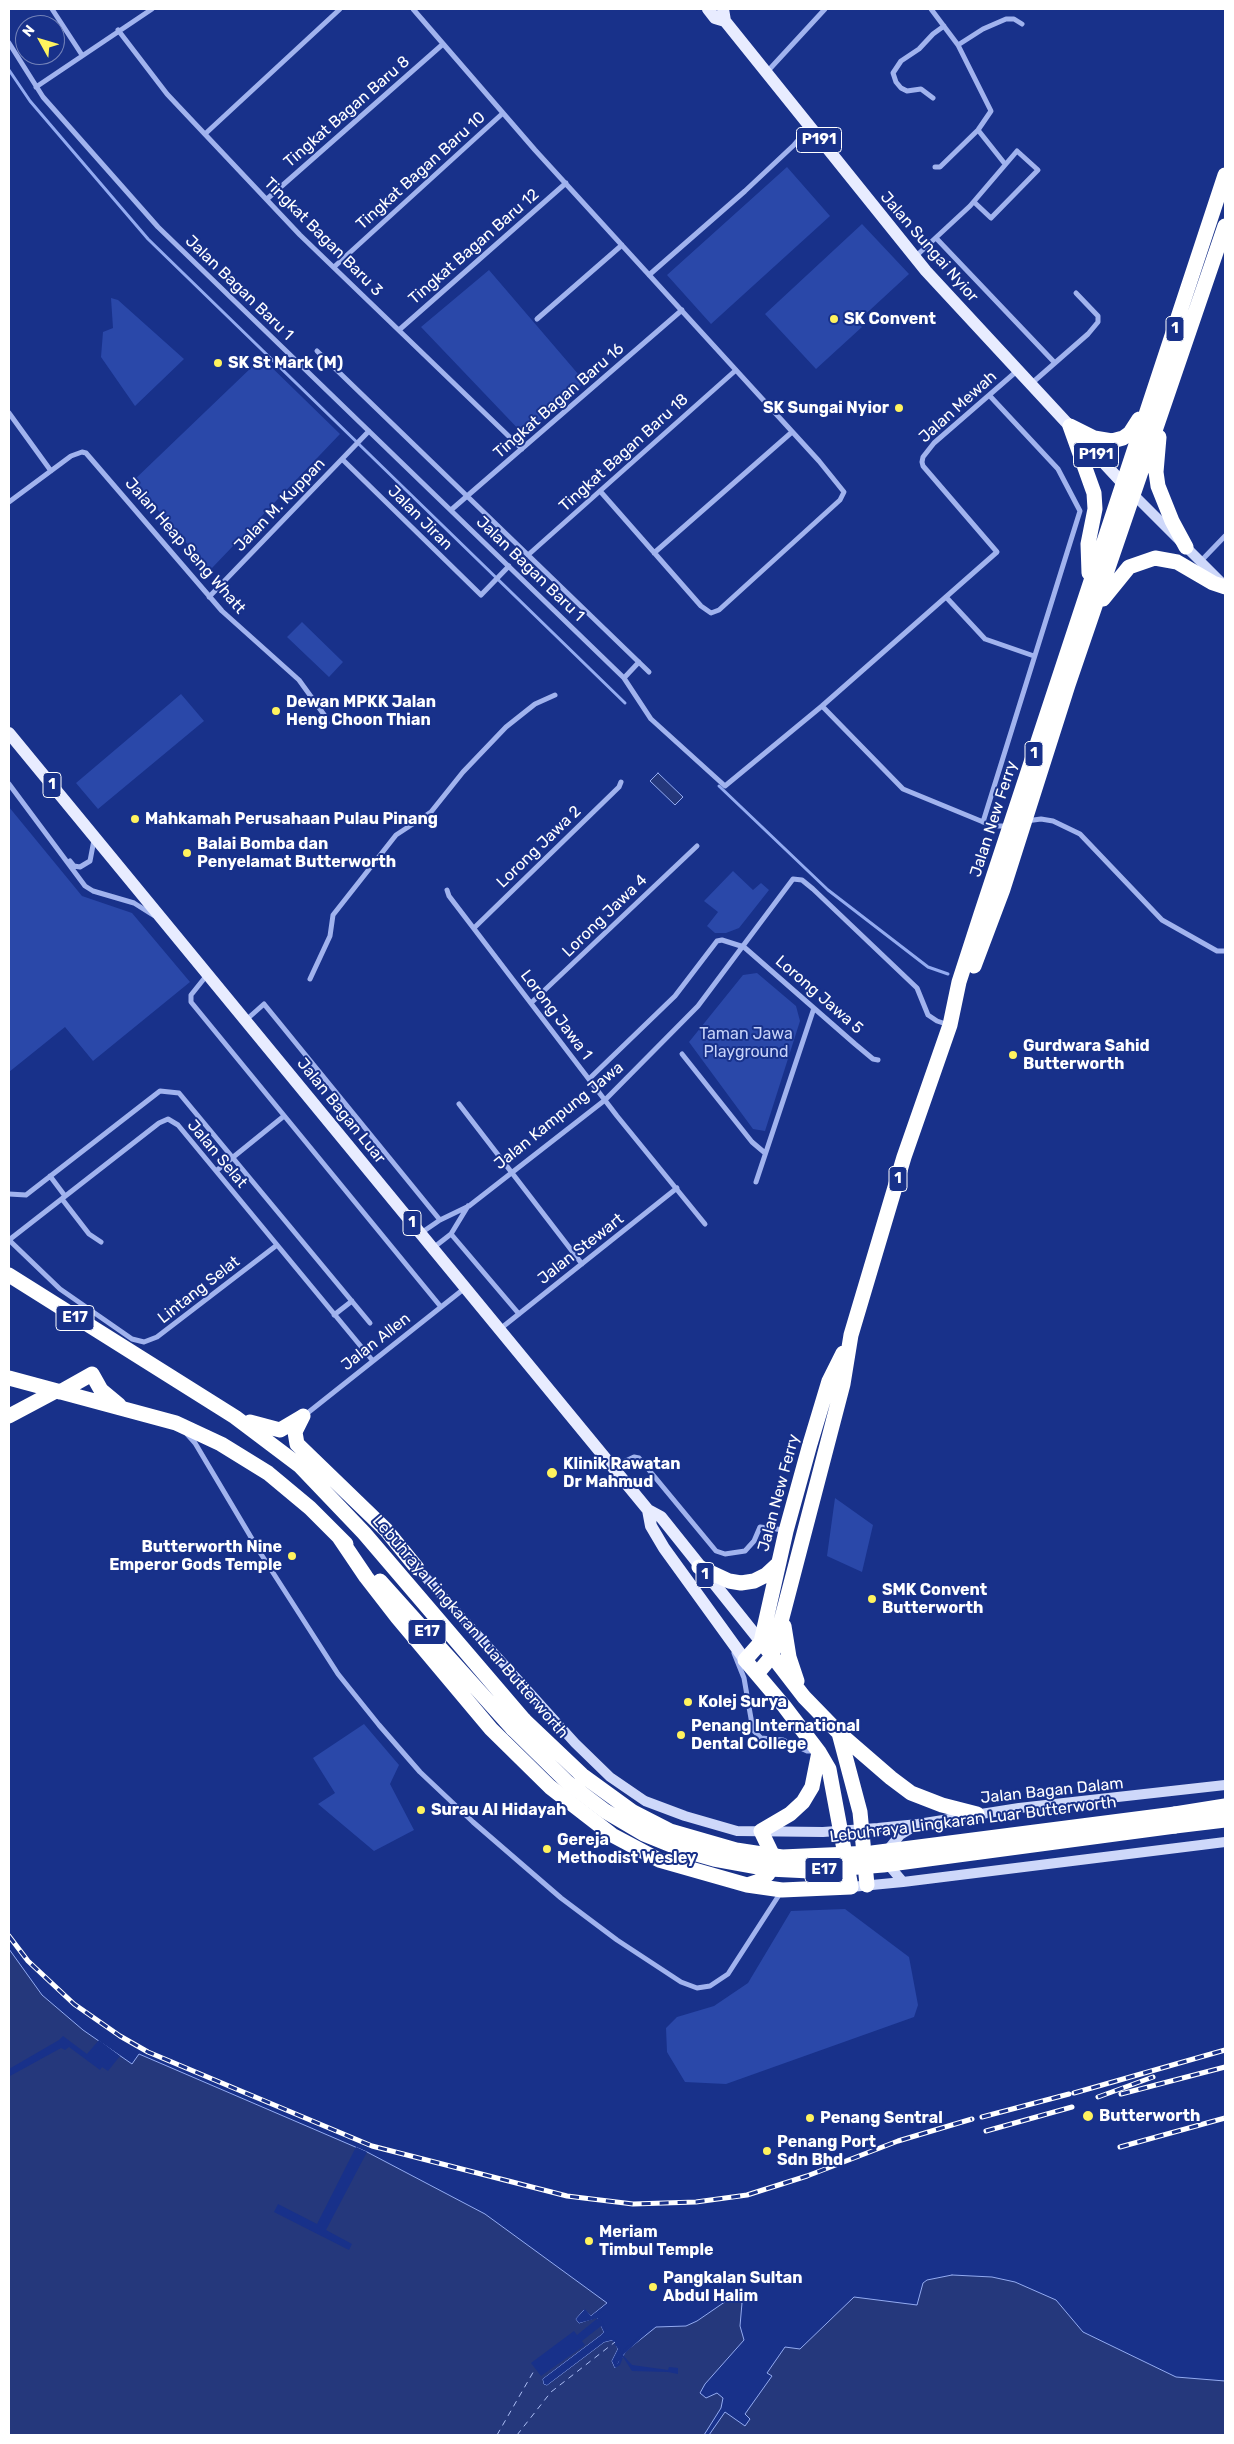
<!DOCTYPE html>
<html>
<head>
<meta charset="utf-8">
<style>
	body { margin:0 }
	#map { position:relative; width:1234px; height:2444px; overflow:hidden; background:#18318a; font-family:Rubik,sans-serif }
	canvas { display:block }
	.frame { position:absolute; inset:0; border:10px solid #fff; pointer-events:none }
	.north { position:absolute; left:15px; top:15px; width:50px; height:50px; box-sizing:border-box; background:#18318a; border:1px solid #7483b9; border-radius:50%; rotate:309deg; font-size:14px; font-weight:700; line-height:20px; text-align:center; color:#fff }
	.north::after { content:''; display:block; margin:auto; width:18px; height:22px; background:#fff35e; clip-path:polygon(50% 0,100% 100%,50% 72%,0 100%) }
</style>
</head>
<body>
<div id="map">
<canvas width="1234" height="2444"></canvas>
<div class="frame"></div>
<div class="north">N</div>
</div>
<script>
const ctx = document.querySelector('canvas').getContext('2d');
ctx.lineJoin = 'round';
function fillPath(path, color) { ctx.fillStyle = color; ctx.fill(path, 'evenodd'); }
const toPath = rows => new Path2D(rows.map(r => 'M' + r).join(''));
function strokePath(path, color, width, dash) { ctx.strokeStyle = color; ctx.lineWidth = width; ctx.lineCap = dash ? 'butt' : 'round'; ctx.setLineDash(dash || []); ctx.stroke(path); }
function drawText(font, color, halo, rows, align = 'center') {
  ctx.font = font + ' Rubik,sans-serif'; ctx.lineWidth = 4; ctx.setLineDash([]); ctx.textBaseline = 'middle'; ctx.strokeStyle = halo; ctx.fillStyle = color; for (const [text, x, y, turn = 0] of rows) {
    ctx.save(); ctx.translate(x, y); ctx.rotate((+turn || 0) * Math.PI / 180); ctx.textAlign = isNaN(turn) ? turn : align; if (halo) ctx.strokeText(text, 0, 0); ctx.fillText(text, 0, 0); ctx.restore();
  }
}
fillPath(toPath([
	[787,167,830,216,711,324,667,275],
	[862,224,909,274,857,322,862,327,816,369,765,314],
	[489,270,585,382,524,435,421,327],
	[111,298,118,300,184,359,135,406,101,357,103,332,113,328],
	[259,355,340,434,212,568,208,568,133,481,254,365,251,362],
	[302,622,343,662,329,677,287,637],
	[181,694,204,721,98,809,76,783],
	[9,807,82,896,132,913,190,982,93,1061,65,1027,9,1072],
	[733,871,753,890,761,883,769,890,739,928,726,933,715,933,707,926,718,912,704,901],
	[757,973,796,1006,800,1021,765,1131,753,1129,689,1042,743,975],
	[835,1498,873,1525,862,1572,827,1556],
	[364,1724,399,1765,390,1784,414,1830,374,1851,318,1804,335,1793,313,1758],
	[845,1909,909,1957,918,2005,914,2017,726,2084,685,2082,667,2052,666,2028,677,2017,714,2006,748,1983,791,1911]
]), '#2a48a9');
const water = toPath([
	[658,773,683,797,675,805,650,781,658,773],
	[9,1949,42,1995,83,2030,132,2064,139,2054,367,2152,485,2214,607,2303,591,2316,584,2310,576,2319,579,2323,597,2317,604,2332,600,2336,543,2379,544,2384,547,2385,604,2342,612,2340,615,2342,618,2349,612,2361,615,2368,626,2351,656,2327,686,2326,697,2321,732,2297,742,2303,740,2326,744,2340,705,2384,700,2393,706,2398,717,2393,723,2398,721,2408,704,2435,9,2435,9,1949],
	[952,2275,992,2277,1015,2282,1056,2300,1083,2332,1176,2377,1225,2381,1225,2435,709,2435,725,2412,745,2426,750,2419,745,2414,772,2376,767,2373,785,2347,800,2349,854,2297,917,2305,923,2283,927,2280,952,2275]
]);
fillPath(water, '#25387c');
strokePath(water, '#93abf1', 1);
fillPath(toPath([
	[63,2036,87,2054,99,2040,120,2056,108,2071,102,2067,100,2070,69,2047,65,2050,61,2048,10,2076,9,2082,9,2069,59,2040],
	[356,2147,367,2152,326,2230,352,2244,349,2250,274,2212,278,2204,317,2224],
	[609,2302,609,2305,597,2315,602,2320,606,2331,602,2338,545,2382,603,2340,611,2337,617,2341,621,2349,614,2361,616,2364,618,2363,624,2349,645,2332,646,2334,623,2355,632,2365,668,2370,669,2367,678,2368,678,2374,668,2372,632,2371,623,2357,620,2365,615,2368,612,2361,618,2349,612,2340,604,2342,547,2385,544,2384,543,2379,600,2336,604,2332,601,2326,582,2341,585,2345,541,2376,531,2363,574,2331,577,2335,598,2318,579,2323,576,2319,585,2309,591,2316]
]), '#18318a');
strokePath(toPath([
	[9,70,30,101,148,239,625,703],
	[719,786,828,890,928,967,948,974]
]), '#93abf1', 3);
strokePath(toPath([
	[497,2435,535,2369],
	[517,2435,551,2392,615,2342]
]), '#acbef5', 1, [6, 5]);
strokePath(toPath([
	[52,9,82,55],
	[413,9,535,150,819,461,844,492,840,500,719,610,711,613,701,606,600,491],
	[931,9,958,45,991,111,978,130,940,167,935,167],
	[118,30,167,94,300,235,522,449],
	[9,43,43,97,158,227,624,678,651,719,725,786,822,706,997,552,923,466,922,462,923,457,934,443,1018,370],
	[958,45,983,29,1006,19,1014,19,1022,24],
	[766,73,825,9],
	[36,87,152,9],
	[933,98,921,89,907,91,901,88,896,82,893,73,901,61,919,49,933,34,944,26],
	[978,130,1005,164],
	[205,134,340,9],
	[267,199,443,44],
	[936,238,1055,363],
	[915,257,970,206,1017,151,1038,170,991,218,974,202],
	[334,267,503,113],
	[649,275,745,191,794,145,809,128],
	[537,319,622,245],
	[399,330,566,183],
	[317,351,649,672],
	[1032,383,1088,334,1098,322,1098,316,1076,293],
	[9,413,51,471],
	[342,459,481,595,509,566],
	[9,502,71,456,82,452,86,453,222,611,299,680,325,716,327,723],
	[451,510,682,310],
	[654,553,792,432],
	[528,555,736,370],
	[1201,561,1225,536],
	[209,597,369,431],
	[946,597,985,639,1034,656],
	[624,678,639,662],
	[822,706,903,789,993,826,1009,826],
	[9,784,85,886,93,891,134,903,153,915],
	[1026,821,1041,819,1053,821,1080,834,1162,920,1217,951,1225,951],
	[983,822,1080,511,1058,469,989,395],
	[70,861,74,866,80,867,90,861,94,840],
	[447,890,449,896,617,1116,705,1224],
	[474,928,619,787,621,782],
	[207,975,191,995,191,1002,441,1307],
	[310,979,330,936,333,915,396,835,431,812,463,772,506,727,535,704,555,695],
	[531,1003,697,846],
	[246,1020,264,1004,440,1220],
	[682,1054,752,1142,765,1153],
	[589,1079,675,996,717,941,722,940,744,947,855,1044,873,1059,878,1060],
	[459,1104,582,1264],
	[216,1171,284,1116],
	[50,1176,65,1196],
	[756,1182,814,1008],
	[9,1194,26,1195,160,1091,179,1093,370,1323],
	[62,1199,89,1234,101,1242],
	[421,1233,440,1220,469,1206,605,1100,698,1006,793,879,802,880,813,889,917,988,928,1015,937,1021,949,1025],
	[451,1234,519,1314],
	[9,1240,159,1123,168,1119,178,1125,373,1361],
	[9,1240,60,1289,132,1339,144,1342,157,1337,277,1245],
	[433,1248,451,1234,468,1206],
	[334,1315,352,1301],
	[500,1329,677,1188],
	[305,1415,465,1288],
	[187,1434,195,1443,261,1554,338,1674,379,1725,420,1772,473,1822,561,1898,617,1940,681,1982,697,1988,710,1986,728,1974,781,1892],
	[613,1467,634,1457,639,1458,716,1551,725,1554,745,1551,754,1541,760,1527,784,1530],
	[734,1653,744,1678,753,1730,761,1738,783,1740,807,1751,814,1751]
]), '#a1b3ee', 5);
strokePath(toPath([
	[1133,494,1223,584],
	[417,1568,575,1743,610,1777,645,1801,685,1816,737,1831,823,1832,878,1828,918,1824,1019,1808,1225,1785],
	[903,1882,892,1869,887,1860,887,1851,900,1835,915,1826],
	[851,1887,903,1882,1225,1842]
]), '#ced8fa', 10);
strokePath(toPath([
	[708,9,715,18,725,21,926,271,1128,489],
	[723,9,725,21],
	[9,733,648,1510,661,1517,761,1642],
	[648,1510,651,1526,664,1548,745,1660]
]), '#e8ecff', 12);
strokePath(toPath([
	[1070,426,1094,493,1095,509,1088,544,1089,573],
	[1070,426,1094,438,1112,441,1123,438,1130,433,1139,419],
	[1159,437,1156,472,1158,486,1172,521,1186,547],
	[1103,599,1129,567,1155,558,1177,562,1213,583,1225,587],
	[974,966,1003,889,1068,685,1225,226],
	[9,1275,235,1417,300,1466,364,1533,524,1720],
	[9,1378,176,1423,221,1444,268,1473,310,1508,346,1544],
	[60,1392,92,1374,101,1390,119,1405],
	[9,1416,56,1391],
	[303,1416,295,1432,297,1444,386,1530,417,1568],
	[250,1422,280,1430,302,1417],
	[339,1537,366,1577,397,1617,491,1729,550,1787,612,1835,659,1860,747,1885,782,1890,851,1887,829,1769,819,1752,784,1706,745,1660,761,1642,786,1531,810,1444,829,1381,843,1353],
	[699,1567,729,1581,741,1583,754,1581,766,1575,779,1563],
	[380,1581,513,1729],
	[784,1626,789,1657,797,1681],
	[767,1649,804,1697,839,1733,891,1778,911,1793,942,1805,977,1814],
	[757,1674,772,1656,843,1384,851,1335,904,1157,950,1025,959,982,981,914,1225,175],
	[839,1733,860,1812,867,1885],
	[1175,1814,1225,1806],
	[1175,1826,1225,1820],
	[747,1885,759,1881,768,1874,772,1865,772,1854,761,1831,790,1814,803,1802,812,1787,819,1752]
]), '#fff', 15);
const rail = toPath([
	[9,1936,28,1961,74,2004,120,2036,148,2052,372,2146,567,2196,633,2204,696,2202,747,2195,807,2176,898,2141,972,2119],
	[1074,2093,1225,2050],
	[1121,2094,1225,2067],
	[1098,2097,1153,2077],
	[982,2117,1069,2094],
	[986,2131,1072,2107],
	[1120,2147,1225,2118]
]);
strokePath(rail, '#fff', 5);
strokePath(rail, '#18318a', 3, [9]);
strokePath(toPath([
	[524,1720,582,1775,633,1812,670,1831,736,1850,782,1857,872,1853,1175,1814],
	[513,1729,568,1783,605,1811,644,1834,686,1851,714,1859,769,1869,810,1871,883,1865,1175,1826]
]), '#fff', 15);
for (const [x, y, r, color] of [
	[834,319,5,"#fff35e"],
	[218,363,5,"#fff35e"],
	[899,408,5,"#fff35e"],
	[276,711,5,"#fff35e"],
	[135,819,5,"#fff35e"],
	[187,853,5,"#fff35e"],
	[1013,1055,5,"#fff35e"],
	[552,1473,6,"#fff35e"],
	[292,1556,5,"#fff35e"],
	[872,1599,5,"#fff35e"],
	[688,1702,5,"#fff35e"],
	[681,1735,5,"#fff35e"],
	[421,1810,5,"#fff35e"],
	[547,1849,5,"#fff35e"],
	[1088,2116,6,"#fff35e"],
	[810,2118,5,"#fff35e"],
	[767,2151,5,"#fff35e"],
	[589,2241,5,"#fff35e"],
	[653,2287,5,"#fff35e"]
]) { const dot = new Path2D(); dot.arc(x, y, r, 0, 2 * Math.PI); ctx.fillStyle = color; ctx.fill(dot); strokePath(dot, '#18318a', 2); }
for (const [x, y, w] of [
	[819,140,45],
	[1175,329,18],
	[1096,455,45],
	[1034,754,18],
	[52,785,18],
	[898,1179,18],
	[412,1223,18],
	[75,1318,38],
	[705,1575,18],
	[427,1632,38],
	[824,1870,38]
]) { const box = new Path2D(); box.roundRect(x - w / 2, y - 12.5, w, 25, 4); ctx.fillStyle = '#18318a'; ctx.fill(box); strokePath(box, '#fff', 1); }
drawText('bold 15px', '#fff', null, [
	["P191",819,140],
	["1",1175,329],
	["P191",1096,455],
	["1",1034,754],
	["1",52,785],
	["1",898,1179],
	["1",412,1223],
	["E17",75,1318],
	["1",705,1575],
	["E17",427,1632],
	["E17",824,1870]
]);
drawText('16px', '#fff', '#18318a', [
	["Tingkat Bagan Baru 8",347,112,-41],
	["Tingkat Bagan Baru 10",421,171,-42],
	["Tingkat Bagan Baru 3",323,237,45],
	["Tingkat Bagan Baru 12",474,247,-41],
	["Jalan Sungai Nyior",929,247,49],
	["Jalan Bagan Baru 1",239,288,44],
	["Tingkat Bagan Baru 16",559,401,-41],
	["Jalan Mewah",958,407,-42],
	["Tingkat Bagan Baru 18",624,453,-42],
	["Jalan M. Kuppan",280,505,-46],
	["Jalan Jiran",420,518,45],
	["Jalan Heap Seng Whatt",185,546,49],
	["Jalan Bagan Baru 1",530,569,44],
	["Jalan New Ferry",994,819,-72],
	["Lorong Jawa 2",539,847,-44],
	["Lorong Jawa 4",605,916,-44],
	["Lorong Jawa 5",819,995,41],
	["Lorong Jawa 1",556,1015,53],
	["Jalan Bagan Luar",341,1111,51],
	["Jalan Kampung Jawa",559,1116,-39],
	["Jalan Selat",217,1154,50],
	["Jalan Stewart",581,1249,-38],
	["Lintang Selat",199,1290,-38],
	["Jalan Allen",376,1342,-38],
	["Jalan New Ferry",779,1493,-75],
	["Lebuhraya Lingkaran Luar Butterworth",470,1627,49],
	["Jalan Bagan Dalam",1052,1791,-6],
	["Lebuhraya Lingkaran Luar Butterworth",973,1820,-7]
]);
drawText('bold 16px', '#fff', '#18318a', [
	["SK Convent",844,319],
	["SK St Mark (M)",228,363],
	["SK Sungai Nyior",889,408,"right"],
	["Dewan MPKK Jalan",286,702],
	["Heng Choon Thian",286,720],
	["Mahkamah Perusahaan Pulau Pinang",145,819],
	["Balai Bomba dan",197,844],
	["Penyelamat Butterworth",197,862],
	["Gurdwara Sahid",1023,1046],
	["Butterworth",1023,1064],
	["Klinik Rawatan",563,1464],
	["Dr Mahmud",563,1482],
	["Butterworth Nine",282,1547,"right"],
	["Emperor Gods Temple",282,1565,"right"],
	["SMK Convent",882,1590],
	["Butterworth",882,1608],
	["Kolej Surya",698,1702],
	["Penang International",691,1726],
	["Dental College",691,1744],
	["Surau Al Hidayah",431,1810],
	["Gereja",557,1840],
	["Methodist Wesley",557,1858],
	["Butterworth",1099,2116],
	["Penang Sentral",820,2118],
	["Penang Port",777,2142],
	["Sdn Bhd",777,2160],
	["Meriam",599,2232],
	["Timbul Temple",599,2250],
	["Pangkalan Sultan",663,2278],
	["Abdul Halim",663,2296]
], 'left');
drawText('16px', '#c7d3fa', '#18318a', [
	["Taman Jawa",746,1034],
	["Playground",746,1052]
]);
</script>
</body>
</html>
